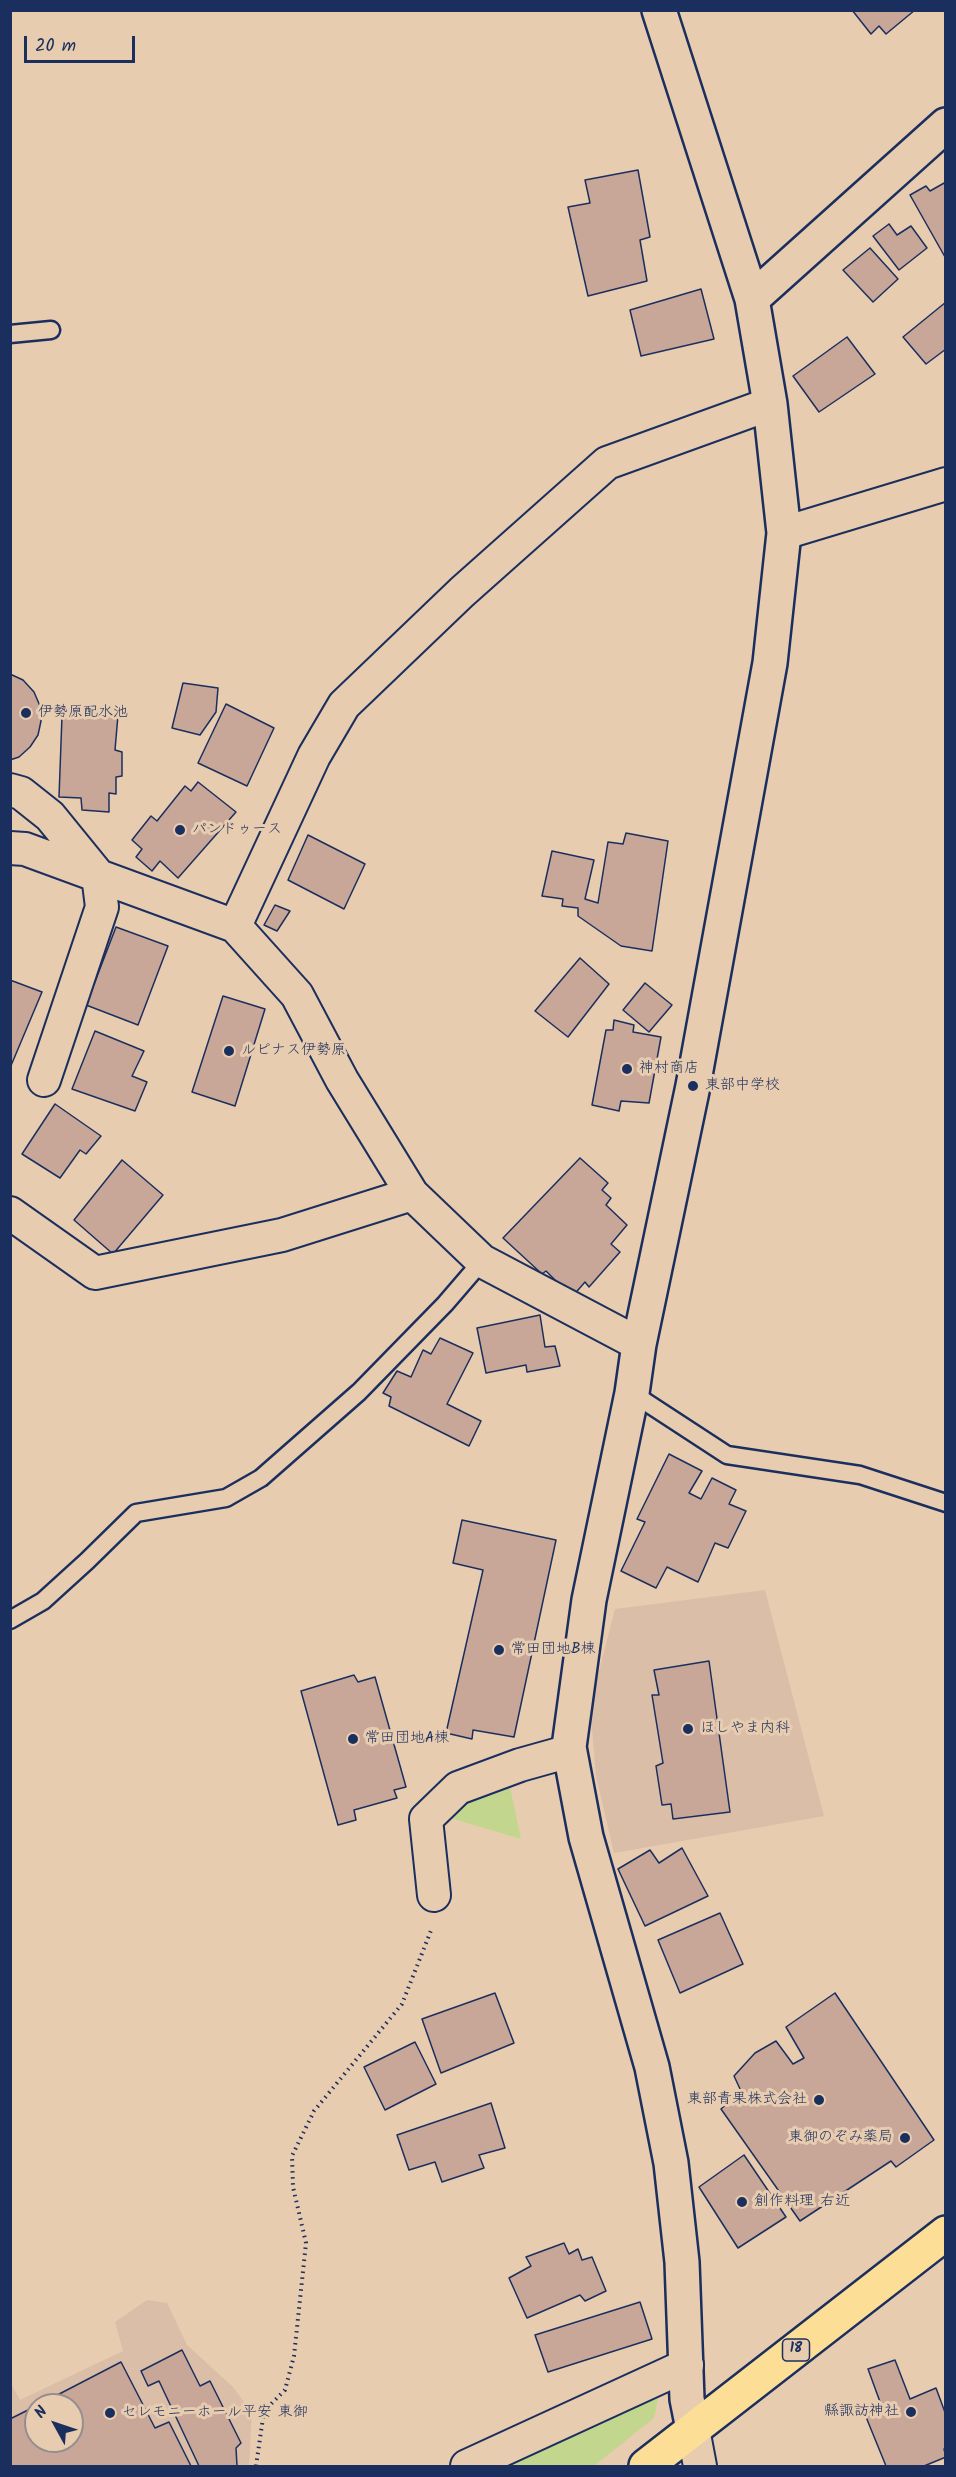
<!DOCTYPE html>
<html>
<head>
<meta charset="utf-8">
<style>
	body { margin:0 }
	#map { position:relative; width:956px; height:2477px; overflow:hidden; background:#e8ccaf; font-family:Kalam,sans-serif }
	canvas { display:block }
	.frame { position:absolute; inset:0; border:12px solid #1b2f5e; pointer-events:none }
	.north { position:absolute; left:24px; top:2393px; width:60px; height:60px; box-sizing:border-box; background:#e8ccaf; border:2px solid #968d8f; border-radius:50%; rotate:310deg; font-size:16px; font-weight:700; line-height:24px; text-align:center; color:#1b2f5e }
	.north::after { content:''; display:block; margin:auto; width:21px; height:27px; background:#1b2f5e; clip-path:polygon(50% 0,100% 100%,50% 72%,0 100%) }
	.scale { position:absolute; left:24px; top:36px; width:111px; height:27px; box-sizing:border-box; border:3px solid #1b2f5e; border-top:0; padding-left:8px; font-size:18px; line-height:21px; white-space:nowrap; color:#1b2f5e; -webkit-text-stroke:4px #e8ccaf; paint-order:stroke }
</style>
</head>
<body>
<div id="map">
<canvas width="956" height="2477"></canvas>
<div class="frame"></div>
<div class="north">N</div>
<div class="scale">20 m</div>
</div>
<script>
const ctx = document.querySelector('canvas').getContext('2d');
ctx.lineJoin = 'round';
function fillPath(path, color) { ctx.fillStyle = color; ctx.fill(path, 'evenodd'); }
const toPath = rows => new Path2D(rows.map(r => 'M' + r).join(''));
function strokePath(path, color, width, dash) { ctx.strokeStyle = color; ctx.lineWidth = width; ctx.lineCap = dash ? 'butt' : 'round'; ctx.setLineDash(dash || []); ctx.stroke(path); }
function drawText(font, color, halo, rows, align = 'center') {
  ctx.font = font + ' Kalam,"Klee One",sans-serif'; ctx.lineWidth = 6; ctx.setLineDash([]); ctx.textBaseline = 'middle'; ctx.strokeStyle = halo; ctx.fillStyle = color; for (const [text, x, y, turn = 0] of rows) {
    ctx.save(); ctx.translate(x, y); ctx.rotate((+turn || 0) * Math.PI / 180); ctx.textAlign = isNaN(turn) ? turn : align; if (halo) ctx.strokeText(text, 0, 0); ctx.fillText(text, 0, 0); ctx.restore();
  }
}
fillPath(toPath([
	[765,1590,824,1816,614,1853,596,1776,590,1706,615,1609],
	[147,2300,167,2303,187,2345,233,2387,252,2413,249,2466,11,2466,10,2382,20,2400,123,2351,115,2322],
	[36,2405,72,2405,72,2441,36,2441]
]), '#dabea7');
fillPath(toPath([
	[510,1787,521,1839,447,1817,462,1799,485,1789],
	[659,2394,654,2418,594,2466,482,2466]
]), '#c2d78d');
const building = toPath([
	[852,10,915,10,886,34,879,26,871,34,852,10],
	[638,170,650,237,640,240,647,281,588,296,568,207,590,203,585,180,638,170],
	[946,182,946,257,945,257,910,195,926,186,930,191,946,182],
	[889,224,897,235,911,226,927,248,899,270,873,236,889,224],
	[870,248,898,279,873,302,843,270,870,248],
	[701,289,714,339,641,356,630,310,701,289],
	[946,302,946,349,926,364,903,337,946,302],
	[847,337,875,374,819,412,793,376,847,337],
	[10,674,23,680,34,692,40,706,41,721,38,735,30,747,19,757,10,760,10,674],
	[183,683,218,688,216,712,200,735,172,728,183,683],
	[226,704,274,728,247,786,198,763,226,704],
	[118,715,115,750,122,752,122,776,116,777,116,794,109,793,109,812,82,810,81,798,59,797,62,716,118,715],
	[198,782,236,812,178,878,160,861,152,871,136,857,142,849,132,840,151,816,157,821,185,786,191,791,198,782],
	[626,833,668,841,652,951,621,946,578,916,578,908,562,906,563,899,542,896,552,851,594,860,585,899,598,903,608,842,623,844,626,833],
	[308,835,365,864,344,909,288,880,308,835],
	[275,905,290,911,277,931,264,925,275,905],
	[116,927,168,946,138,1025,86,1005,116,927],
	[580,958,609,984,568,1037,535,1011,580,958],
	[10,980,42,992,10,1068,10,980],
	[645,983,672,1005,649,1032,623,1010,645,983],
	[223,996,265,1009,235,1106,192,1092,223,996],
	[614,1020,634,1025,633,1032,661,1037,649,1103,621,1101,619,1111,592,1105,606,1030,613,1030,614,1020],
	[95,1031,144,1051,132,1076,147,1082,135,1111,72,1089,95,1031],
	[55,1104,101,1136,86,1154,80,1150,60,1178,22,1154,55,1104],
	[580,1158,608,1183,602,1190,611,1198,606,1205,627,1225,611,1244,620,1252,589,1287,585,1282,572,1297,546,1271,542,1274,503,1238,580,1158],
	[122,1160,163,1195,113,1254,74,1220,122,1160],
	[540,1315,545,1347,555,1346,560,1366,527,1372,526,1365,486,1373,477,1328,540,1315],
	[440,1338,473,1353,447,1404,481,1421,469,1446,389,1406,391,1397,383,1393,397,1371,411,1377,423,1350,431,1354,440,1338],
	[669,1454,702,1471,689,1493,701,1499,712,1478,736,1490,729,1504,746,1511,728,1548,715,1543,698,1582,667,1567,656,1588,621,1571,645,1522,637,1519,669,1454],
	[462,1520,556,1540,514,1737,473,1730,472,1739,446,1733,483,1570,453,1563,462,1520],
	[709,1661,730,1812,673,1819,671,1804,662,1805,656,1766,663,1763,652,1695,659,1695,654,1670,709,1661],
	[354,1675,358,1682,375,1677,406,1787,394,1790,397,1798,354,1810,356,1820,338,1825,301,1691,354,1675],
	[682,1848,708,1896,645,1926,618,1869,650,1850,659,1863,682,1848],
	[720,1913,743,1964,680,1993,658,1940,720,1913],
	[495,1993,514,2043,441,2073,422,2019,495,1993],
	[835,1993,934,2140,896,2167,891,2161,800,2221,721,2109,741,2091,734,2076,755,2053,776,2041,793,2064,804,2058,786,2027,835,1993],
	[415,2042,436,2084,385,2110,364,2067,415,2042],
	[491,2103,505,2148,479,2155,484,2168,442,2182,435,2162,409,2170,397,2135,491,2103],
	[744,2155,786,2217,738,2248,699,2187,744,2155],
	[564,2243,569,2254,578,2249,582,2260,592,2257,606,2291,585,2301,580,2295,527,2318,509,2278,531,2266,526,2257,564,2243],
	[640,2302,652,2339,548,2372,535,2335,640,2302],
	[182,2350,200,2386,210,2381,241,2443,236,2448,237,2466,199,2466,159,2381,148,2386,141,2371,182,2350],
	[895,2360,910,2399,936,2388,946,2415,946,2449,944,2449,946,2457,924,2466,886,2466,866,2417,883,2410,868,2369,895,2360],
	[121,2362,155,2428,169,2422,191,2466,10,2466,10,2419,36,2406,36,2441,72,2441,72,2405,38,2405,121,2362]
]);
fillPath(building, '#c8a698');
strokePath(building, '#1b2f5e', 1.5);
const lane = toPath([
	[10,334,51,330],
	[632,1393,727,1455,860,1475,946,1503],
	[10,1620,43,1601,87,1561,136,1513,226,1498,261,1478,359,1392,445,1304,482,1261]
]);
const street = toPath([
	[784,533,946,484],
	[10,790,21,793,50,816,98,875,102,907,44,1080],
	[10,848,25,849,235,926,297,995,342,1080,412,1194,482,1261,639,1344],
	[235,926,314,756,344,705,462,592,607,463,770,404],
	[10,1213,95,1273,282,1235,412,1194],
	[434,1895,426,1819,458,1788,520,1765,570,1751],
	[693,2429,700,2466],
	[467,2466,687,2365]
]);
const secondary = toPath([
	[659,10,752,299,770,404,784,533,770,663,693,1086,639,1344,632,1393,589,1600,569,1747,586,1837,652,2067,671,2163,682,2262,687,2399,693,2429],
	[752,299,946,125]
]);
const highway = toPath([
	[646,2466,946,2233]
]);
strokePath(lane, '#1b2f5e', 21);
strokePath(street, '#1b2f5e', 36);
strokePath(secondary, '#1b2f5e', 38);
strokePath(highway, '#1b2f5e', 38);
strokePath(toPath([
	[256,2466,264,2411,285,2390,294,2356,306,2243,293,2187,292,2156,314,2111,402,2004,432,1928]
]), '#1b2f5e', 4, [1.5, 4.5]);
strokePath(lane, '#e8ccaf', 16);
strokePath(street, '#e8ccaf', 32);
strokePath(secondary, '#e8ccaf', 33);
strokePath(highway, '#fcde96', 33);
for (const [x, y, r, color] of [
	[26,713,6,"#1b2f5e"],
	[180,830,6,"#1b2f5e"],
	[229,1051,6,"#1b2f5e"],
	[627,1069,6,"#1b2f5e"],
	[693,1086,6,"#1b2f5e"],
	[499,1650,6,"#1b2f5e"],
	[688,1729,6,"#1b2f5e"],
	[353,1739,6,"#1b2f5e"],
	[819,2100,6,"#1b2f5e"],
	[905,2138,6,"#1b2f5e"],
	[742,2202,6,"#1b2f5e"],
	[911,2412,6,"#1b2f5e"],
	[110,2413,6,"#1b2f5e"]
]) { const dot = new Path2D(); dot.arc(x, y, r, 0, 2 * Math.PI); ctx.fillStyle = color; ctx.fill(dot); strokePath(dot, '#e8ccaf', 2); }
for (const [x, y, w] of [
	[796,2350,27]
]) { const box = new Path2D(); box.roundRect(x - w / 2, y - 11, w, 22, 4.5); ctx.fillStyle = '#e8ccaf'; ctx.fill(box); strokePath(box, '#1b2f5e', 1.5); }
drawText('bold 14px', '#1b2f5e', null, [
	["18",796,2350]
]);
drawText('15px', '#1b2f5e', '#e8ccaf', [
	["伊勢原配水池",38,713],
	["パンドゥース",192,830],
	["ルピナス伊勢原",241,1051],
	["神村商店",639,1069],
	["東部中学校",705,1086],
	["常田団地B棟",511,1650],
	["ほしやま内科",700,1729],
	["常田団地A棟",365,1739],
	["東部青果株式会社",807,2100,"right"],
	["東御のぞみ薬局",893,2138,"right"],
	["創作料理 右近",754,2202],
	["縣諏訪神社",899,2412,"right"],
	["セレモニーホール平安 東御",122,2413]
], 'left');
</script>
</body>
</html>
